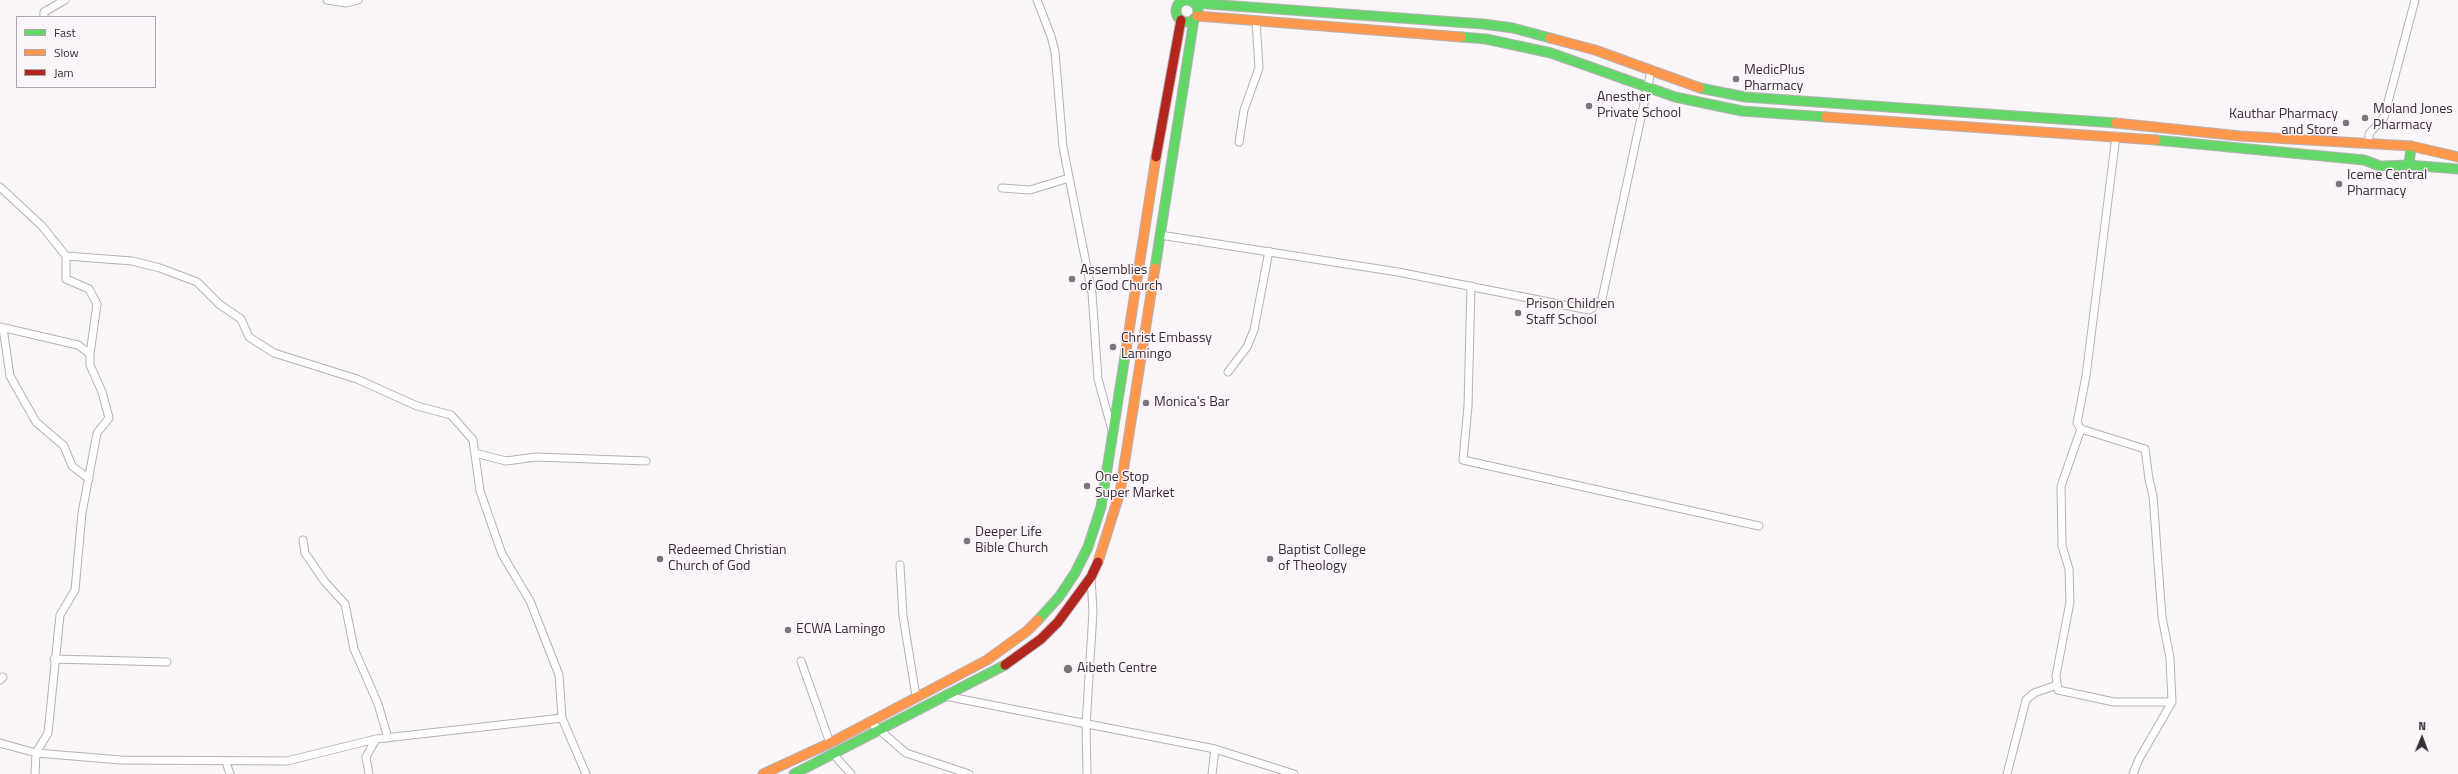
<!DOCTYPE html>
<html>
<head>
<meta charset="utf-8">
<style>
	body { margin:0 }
	#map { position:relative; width:2458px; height:774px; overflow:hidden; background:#faf5f8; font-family:"Titillium Web",sans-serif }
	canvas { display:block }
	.legend { position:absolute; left:16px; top:16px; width:140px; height:72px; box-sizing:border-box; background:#fbf4f9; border:1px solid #ada4ab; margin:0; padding:5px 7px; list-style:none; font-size:12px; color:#392d36 }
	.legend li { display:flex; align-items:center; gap:8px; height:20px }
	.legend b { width:20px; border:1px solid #ada4ab }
	.north { position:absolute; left:2402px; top:718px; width:40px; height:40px; -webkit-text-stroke:3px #fbf4f9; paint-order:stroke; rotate:1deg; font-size:11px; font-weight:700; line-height:16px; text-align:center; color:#392d36 }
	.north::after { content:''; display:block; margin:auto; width:14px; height:18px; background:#392d36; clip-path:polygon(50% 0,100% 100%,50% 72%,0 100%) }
</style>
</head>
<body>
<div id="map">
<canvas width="2458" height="774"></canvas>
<ul class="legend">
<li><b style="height:5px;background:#63d668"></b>Fast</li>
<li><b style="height:5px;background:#ff974d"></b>Slow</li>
<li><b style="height:5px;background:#b3261e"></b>Jam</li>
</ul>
<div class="north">N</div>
</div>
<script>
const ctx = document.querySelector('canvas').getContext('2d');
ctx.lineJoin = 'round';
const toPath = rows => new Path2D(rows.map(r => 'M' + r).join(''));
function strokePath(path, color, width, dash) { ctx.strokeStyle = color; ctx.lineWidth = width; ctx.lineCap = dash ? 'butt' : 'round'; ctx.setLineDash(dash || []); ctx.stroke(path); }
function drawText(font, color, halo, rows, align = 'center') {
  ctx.font = font + ' "Titillium Web",sans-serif'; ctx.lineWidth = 3; ctx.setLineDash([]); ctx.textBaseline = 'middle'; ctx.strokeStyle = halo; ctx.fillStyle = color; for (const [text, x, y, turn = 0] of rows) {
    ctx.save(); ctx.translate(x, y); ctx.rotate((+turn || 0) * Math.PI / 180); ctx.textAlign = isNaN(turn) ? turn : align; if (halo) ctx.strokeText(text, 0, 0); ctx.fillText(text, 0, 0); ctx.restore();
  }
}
const street = toPath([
	[327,0,346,3,358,0],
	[1037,0,1051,36,1055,52,1063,147,1092,293,1098,379,1112,430],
	[1190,1,1190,0],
	[44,17,44,12,65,0],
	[2116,136,2086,376,2077,423,2081,429,2145,449,2149,479,2153,496,2162,617,2170,658,2172,702,2139,759,2133,774],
	[1239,142,1244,110,1259,68,1256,21],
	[2369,144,2369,134,2384,117,2415,0],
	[0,187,42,226,66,256,132,261,160,268,197,282,219,304,241,319,249,337,274,353,357,379,417,406,451,415,473,440,480,491,502,554,530,601,559,675,562,718],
	[1002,188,1030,190,1069,178],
	[1160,235,1398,272,1589,310,1597,305,1602,299,1651,71],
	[66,256,66,279,89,289,97,304,90,354],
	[1471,286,1468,406,1463,460,1759,526],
	[0,327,78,345,90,354,90,365,102,392,109,418,97,433,82,513,75,590,60,615,48,733,36,753,35,774],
	[3,328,10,376,36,422,64,446,72,466,89,479],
	[1228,372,1247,347,1254,330,1269,251],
	[2081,429,2061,486,2062,546,2069,569,2070,602,2056,676,2058,690,2114,702,2172,702],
	[475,453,506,461,536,457,646,461],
	[303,540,305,553,325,582,345,604,354,649,378,704,388,738],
	[900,565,903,616,916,696],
	[54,659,167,662],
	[801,661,830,743],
	[0,680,3,677],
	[945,696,1215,749,1294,774],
	[869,721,906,753,969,774],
	[0,743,36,753,121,760,287,761,376,739,562,718,586,774],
	[834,755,851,774],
	[226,762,230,774],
	[369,774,366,757,376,739],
	[1087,774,1086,725,1093,612,1091,577],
	[1212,774,1215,749],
	[2007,774,2026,700,2034,693,2057,685]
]);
const fast = toPath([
	'1176 11a11 11 0 1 1 22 0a11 11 0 1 1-22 0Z',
	[1194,3,1483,24,1513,28,1550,38],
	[1461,37,1486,39,1551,53,1675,97,1742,111,1826,117],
	[1700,88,1745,97,2116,123],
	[2156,140,2364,160,2380,166,2409,165,2458,169],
	[2409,165,2411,146],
	[1155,268,1194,19],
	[1038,620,1059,597,1075,573,1088,547,1101,507,1126,350],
	[794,774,1005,665]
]);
const slow = toPath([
	[1197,16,1461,37],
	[1550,38,1595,50,1700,88],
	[1826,117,2156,140],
	[2116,123,2240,136,2411,146,2458,157],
	[1126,350,1156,157],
	[1098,562,1120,492,1155,268],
	[763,774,830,743,987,660,1027,631,1038,620]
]);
const jam = toPath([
	[1156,157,1181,20],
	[1005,665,1041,639,1058,622,1091,577,1098,562]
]);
strokePath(street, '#b7b0b5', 9);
strokePath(fast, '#b7b0b5', 11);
strokePath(slow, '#b7b0b5', 11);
strokePath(jam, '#b7b0b5', 11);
strokePath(street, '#fefefe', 7);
strokePath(fast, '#63d668', 9);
strokePath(slow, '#ff974d', 9);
strokePath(jam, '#b3261e', 9);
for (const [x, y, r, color] of [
	[1736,79,4,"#7d737a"],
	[1589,106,4,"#7d737a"],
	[2365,118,4,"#7d737a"],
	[2346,123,4,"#7d737a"],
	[2339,184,4,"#7d737a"],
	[1072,279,4,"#7d737a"],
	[1518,313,4,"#7d737a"],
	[1113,347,4,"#7d737a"],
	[1146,403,4,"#7d737a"],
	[1087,486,4,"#7d737a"],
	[967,541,4,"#7d737a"],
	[660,559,4,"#7d737a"],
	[1270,559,4,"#7d737a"],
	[788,630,4,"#7d737a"],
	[1068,669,5,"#7d737a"]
]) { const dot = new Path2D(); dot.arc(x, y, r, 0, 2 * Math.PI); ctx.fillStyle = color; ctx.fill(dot); strokePath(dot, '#fbf4f9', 1.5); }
drawText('14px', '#392d36', '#fbf4f9', [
	["MedicPlus",1744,71],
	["Pharmacy",1744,87],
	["Anesther",1597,98],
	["Private School",1597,114],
	["Moland Jones",2373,110],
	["Pharmacy",2373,126],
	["Kauthar Pharmacy",2338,115,"right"],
	["and Store",2338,131,"right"],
	["Iceme Central",2347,176],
	["Pharmacy",2347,192],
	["Assemblies",1080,271],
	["of God Church",1080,287],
	["Prison Children",1526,305],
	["Staff School",1526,321],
	["Christ Embassy",1121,339],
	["Lamingo",1121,355],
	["Monica's Bar",1154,403],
	["One Stop",1095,478],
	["Super Market",1095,494],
	["Deeper Life",975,533],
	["Bible Church",975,549],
	["Redeemed Christian",668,551],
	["Church of God",668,567],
	["Baptist College",1278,551],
	["of Theology",1278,567],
	["ECWA Lamingo",796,630],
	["Aibeth Centre",1077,669]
], 'left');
</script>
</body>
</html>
